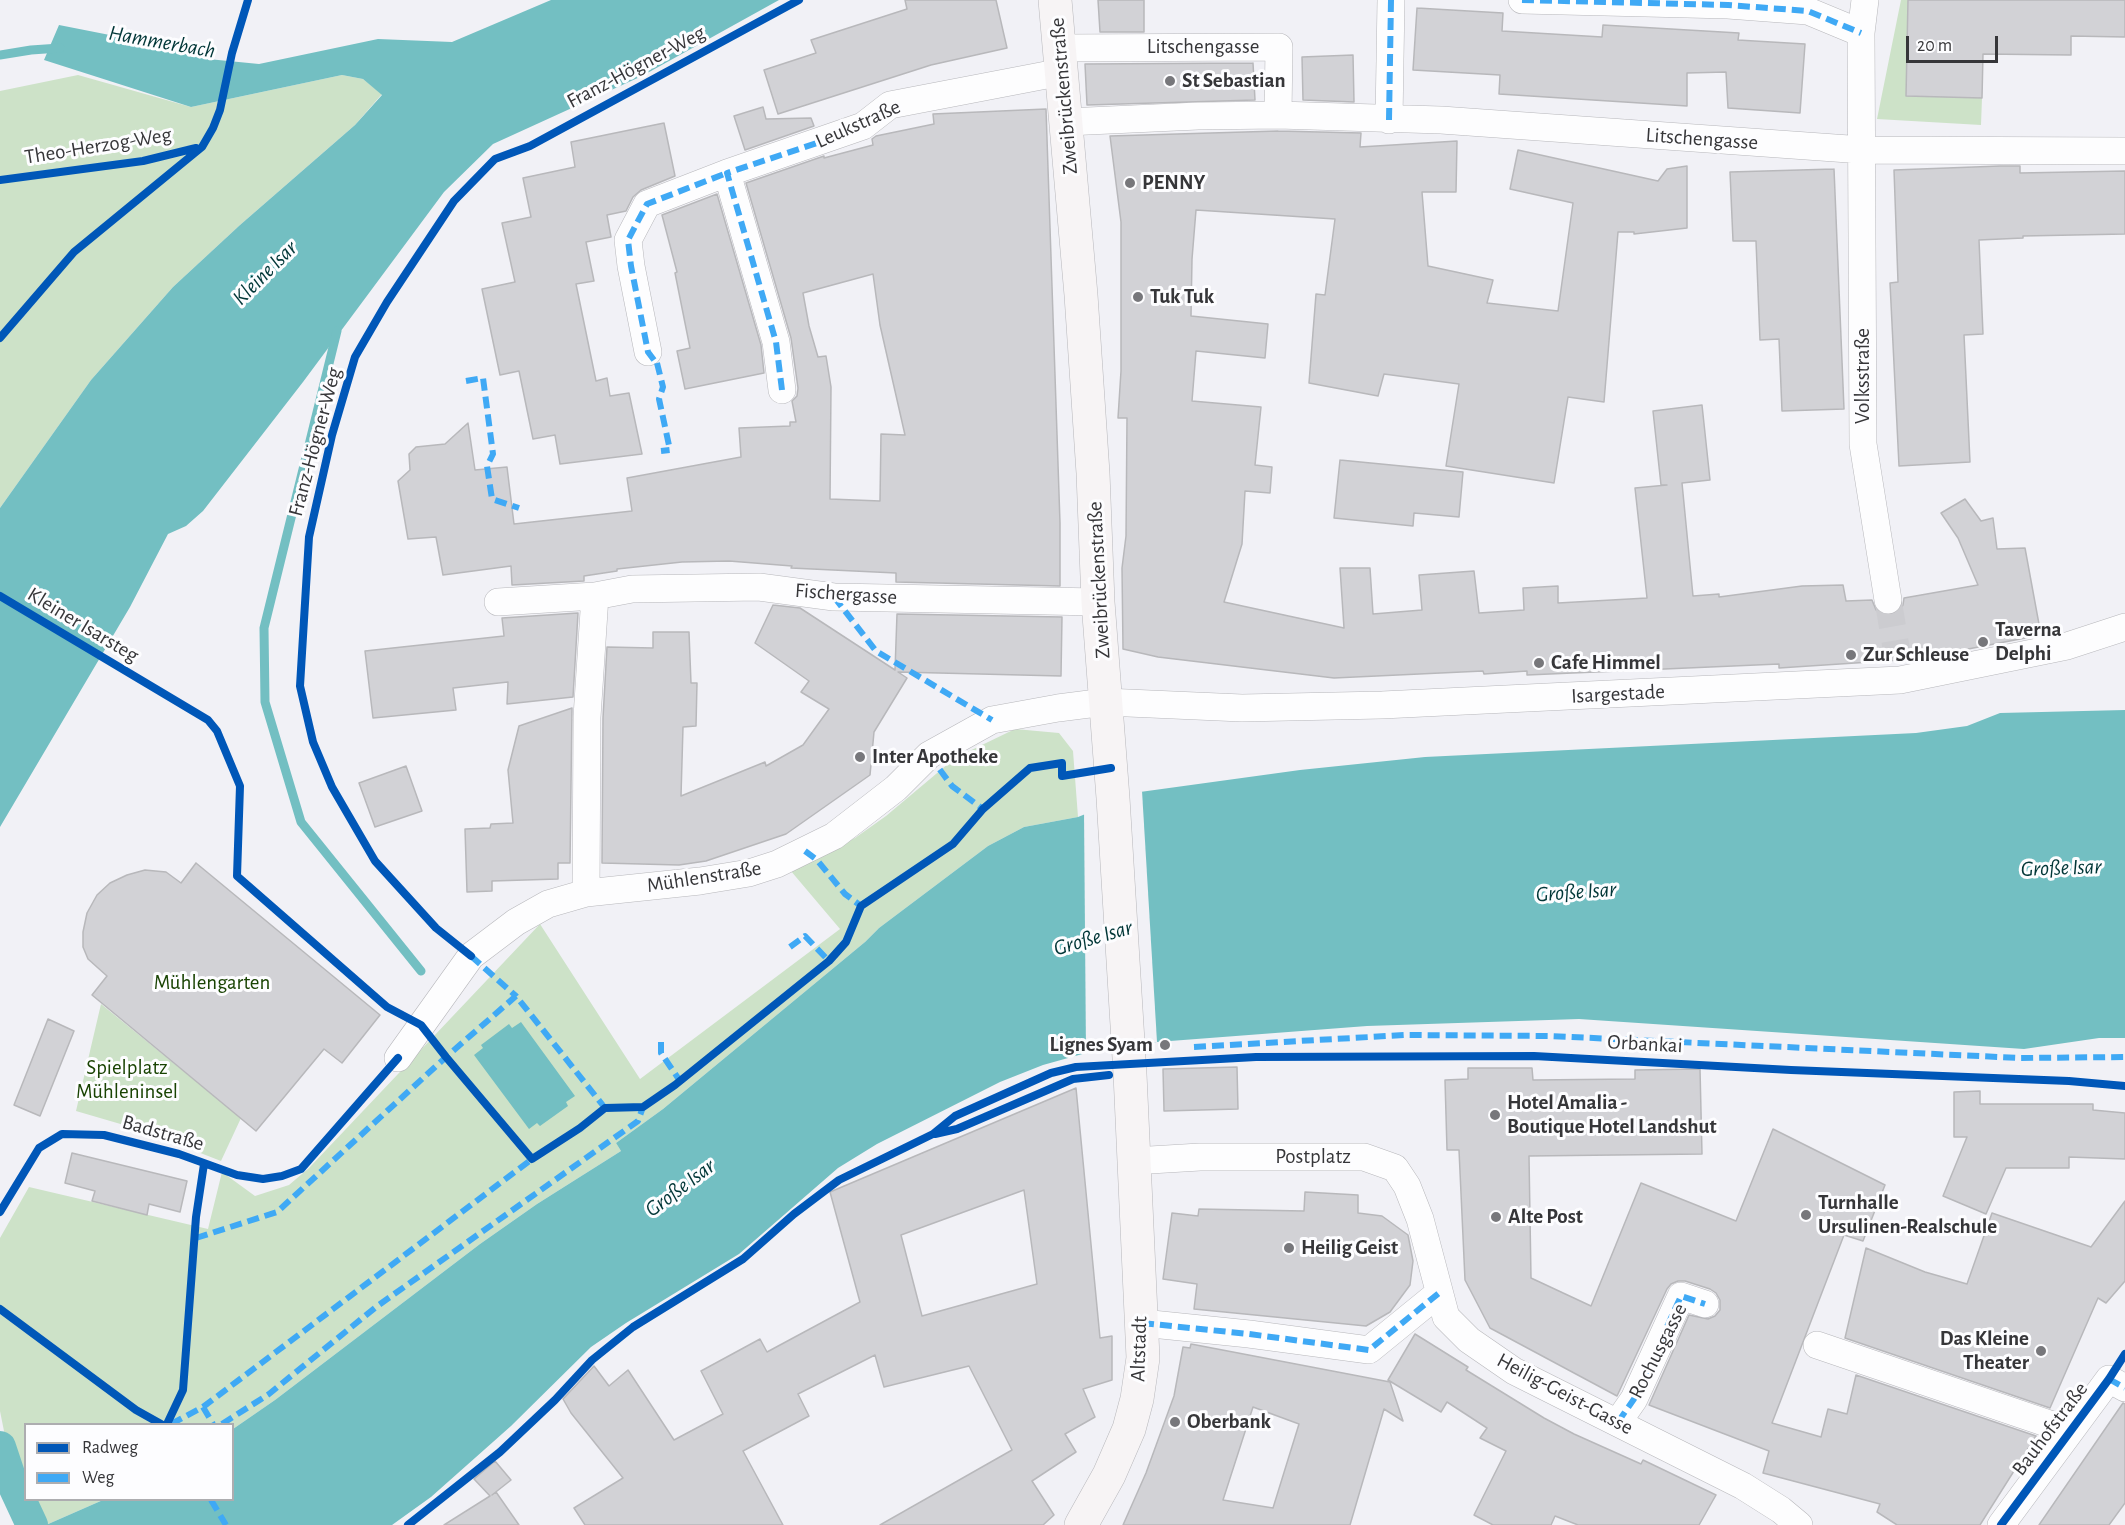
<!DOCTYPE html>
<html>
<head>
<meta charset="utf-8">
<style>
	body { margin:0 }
	#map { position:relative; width:2125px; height:1525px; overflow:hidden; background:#f1f1f6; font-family:"Alegreya Sans",sans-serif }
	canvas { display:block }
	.legend { position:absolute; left:24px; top:1423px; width:210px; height:78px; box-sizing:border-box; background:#fdfdff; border:2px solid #adadb0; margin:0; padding:8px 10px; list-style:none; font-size:18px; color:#363639 }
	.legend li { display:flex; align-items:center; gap:12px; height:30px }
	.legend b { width:30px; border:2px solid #adadb0 }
	.scale { position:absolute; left:1906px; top:36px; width:92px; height:27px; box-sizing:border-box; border:3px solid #363639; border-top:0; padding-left:8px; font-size:18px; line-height:21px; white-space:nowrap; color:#363639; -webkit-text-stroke:4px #fdfdff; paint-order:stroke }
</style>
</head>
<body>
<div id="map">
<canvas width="2125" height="1525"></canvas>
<ul class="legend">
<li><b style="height:8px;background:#0057b8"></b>Radweg</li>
<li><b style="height:8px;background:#3fa9f5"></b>Weg</li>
</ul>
<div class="scale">20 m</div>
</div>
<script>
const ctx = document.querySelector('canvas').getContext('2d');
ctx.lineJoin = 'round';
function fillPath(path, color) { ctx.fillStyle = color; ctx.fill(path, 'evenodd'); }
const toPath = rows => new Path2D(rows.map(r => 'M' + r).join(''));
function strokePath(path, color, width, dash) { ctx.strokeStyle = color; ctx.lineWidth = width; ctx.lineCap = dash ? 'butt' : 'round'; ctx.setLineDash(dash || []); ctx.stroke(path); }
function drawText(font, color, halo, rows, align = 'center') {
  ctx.font = font + ' "Alegreya Sans",sans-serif'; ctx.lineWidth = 6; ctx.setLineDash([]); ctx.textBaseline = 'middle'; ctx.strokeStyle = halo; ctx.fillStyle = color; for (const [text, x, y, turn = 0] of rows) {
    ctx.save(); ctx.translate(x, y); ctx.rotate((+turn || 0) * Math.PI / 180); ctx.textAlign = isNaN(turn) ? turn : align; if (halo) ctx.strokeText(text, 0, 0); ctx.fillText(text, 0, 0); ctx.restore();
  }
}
fillPath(toPath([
	[1901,0,1908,0,1906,96,1982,98,1981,125,1877,119],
	[78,75,191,107,342,75,363,79,382,94,355,125,240,225,173,287,91,380,0,508,0,91],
	[1015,729,1059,733,1073,751,1078,817,1024,827,988,846,879,928,865,942,663,1109,616,1143,621,1151,537,1204,480,1244,275,1400,233,1429,232,1424,26,1424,25,1491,9,1456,0,1411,0,1238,29,1187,208,1229,222,1172,255,1196,289,1185,309,1168,540,924,640,1079,840,929,785,864,828,850,855,838,886,816,955,758],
	[101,1004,241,1118,221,1161,141,1130,76,1111],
	[30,1500,103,1500,46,1525,41,1525]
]), '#cde2c8');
fillPath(toPath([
	[551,0,779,0,642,76,493,144,444,192,303,382,203,511,186,526,168,534,130,607,0,827,0,508,91,380,173,287,240,225,355,125,382,95,363,79,342,75,191,107,44,60,59,25,125,38,208,59,259,64,378,39,452,42],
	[2125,710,2125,1038,2099,1038,2024,1049,1579,1019,1367,1026,1157,1042,1086,1053,1043,1065,1000,1082,877,1144,838,1168,739,1254,626,1323,591,1347,511,1426,431,1497,392,1525,46,1525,103,1500,232,1500,233,1429,275,1400,480,1244,537,1204,621,1151,616,1143,663,1109,865,942,879,928,988,846,1024,827,1078,817,1140,792,1300,770,1425,757,1916,733,1967,726,2000,713],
	[521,1022,575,1096,566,1102,568,1106,540,1126,537,1123,529,1129,474,1055,483,1048,481,1045,509,1024,512,1028]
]), '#73bfc2');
fillPath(toPath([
	[1142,791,1157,1042,1086,1053,1084,811,1121,796]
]), '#f1f1f6');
strokePath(toPath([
	[0,55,31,50,60,48],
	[337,331,264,628,265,702,301,822,421,971]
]), '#73bfc2', 9);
strokePath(toPath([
	[0,1447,11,1480,32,1525]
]), '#73bfc2', 32);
const building = toPath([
	[905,0,996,0,1007,48,931,65,778,114,764,70,816,53,811,40,907,9,905,0],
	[1098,0,1144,0,1144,32,1100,32,1098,0],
	[1908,0,2125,0,2125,37,2071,36,2071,55,1983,54,1982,98,1906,96,1908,0],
	[1417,8,1503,13,1502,31,1602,37,1603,25,1739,33,1738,40,1805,44,1800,113,1728,108,1726,72,1687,73,1687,106,1499,94,1500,75,1413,70,1417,8],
	[1353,55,1354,102,1303,100,1302,57,1353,55],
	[1253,63,1255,100,1087,105,1085,64,1253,63],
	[763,107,766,119,811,118,814,126,745,150,734,116,763,107],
	[1046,109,1060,523,1060,586,896,582,896,573,791,568,792,566,729,561,682,562,617,569,617,571,584,576,584,581,512,585,511,566,443,575,436,537,408,539,398,481,410,470,409,454,416,447,445,444,468,423,475,470,507,467,514,524,632,511,627,478,741,457,739,428,790,426,790,422,796,422,792,401,797,396,798,388,791,338,746,183,824,156,824,158,873,145,872,139,876,136,934,124,933,114,1046,109],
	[873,274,880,325,905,435,881,434,880,501,830,499,831,387,826,356,818,357,809,326,803,293,873,274],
	[664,123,675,176,641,190,633,197,626,211,607,215,611,237,586,242,594,281,576,284,596,381,607,378,610,396,629,393,642,454,560,464,555,435,533,439,519,371,500,375,482,289,515,282,502,223,531,217,523,178,575,167,571,142,664,123],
	[1278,131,1361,133,1360,147,1457,141,1456,192,1422,192,1428,266,1493,280,1487,303,1558,311,1573,203,1510,189,1518,150,1658,181,1667,169,1687,166,1687,228,1634,234,1634,232,1618,232,1604,402,1568,397,1554,483,1446,466,1459,384,1384,374,1378,396,1309,383,1316,294,1325,295,1335,219,1196,210,1192,259,1191,316,1268,324,1265,358,1196,351,1192,401,1261,407,1255,465,1272,467,1270,493,1245,491,1242,544,1224,602,1344,628,1340,568,1370,568,1373,614,1422,610,1419,575,1474,571,1479,613,1524,610,1523,588,1558,586,1558,603,1647,598,1635,488,1667,485,1661,485,1653,411,1702,405,1710,480,1682,483,1693,596,1719,594,1719,597,1802,586,1843,585,1846,601,1872,600,1876,610,1883,615,1890,616,1898,612,1903,605,1904,598,1978,585,1958,538,1941,513,1965,499,1981,521,1993,518,1997,549,2025,548,2041,635,1916,659,1779,668,1779,664,1527,675,1527,671,1484,674,1483,671,1334,678,1158,657,1123,649,1122,568,1126,536,1127,418,1118,418,1121,371,1121,222,1110,136,1278,131],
	[2000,166,2020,166,2020,173,2125,171,2125,234,2023,236,2023,238,1979,240,1983,334,1964,335,1970,462,1899,466,1890,283,1898,282,1894,170,2000,166],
	[1834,169,1844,409,1782,411,1779,339,1760,340,1756,241,1733,241,1730,172,1834,169],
	[717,194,761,345,764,373,685,389,677,351,690,348,675,273,677,272,662,215,717,194],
	[1340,460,1463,472,1459,517,1414,513,1413,526,1334,518,1340,460],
	[773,605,800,608,895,670,897,614,1062,617,1061,676,898,672,907,678,874,732,870,775,786,834,706,861,679,865,602,863,603,718,607,647,653,648,653,632,689,632,691,683,697,683,696,726,683,727,681,796,765,762,766,766,803,745,829,709,801,692,809,681,755,643,773,605],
	[578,613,573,697,507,704,508,682,453,688,456,710,373,718,365,651,504,636,502,618,578,613],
	[572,708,570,863,558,863,558,879,492,881,492,891,467,892,465,829,490,828,491,824,513,823,508,770,519,726,572,708],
	[406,766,422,811,375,827,359,783,406,766],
	[196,863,380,1015,342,1063,324,1049,256,1131,92,995,107,976,88,959,83,947,83,932,87,913,97,895,110,883,127,875,145,870,166,872,181,883,196,863],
	[48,1019,74,1031,40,1116,14,1105,48,1019],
	[1237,1067,1238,1109,1164,1111,1163,1069,1237,1067],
	[1468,1068,1532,1068,1533,1080,1635,1079,1635,1070,1700,1069,1702,1154,1529,1156,1531,1278,1591,1306,1641,1183,1736,1221,1773,1129,1885,1185,1863,1241,1844,1235,1772,1423,1821,1437,1828,1409,1847,1414,1856,1375,2036,1436,1980,1525,1897,1525,1877,1512,1880,1504,1763,1473,1769,1451,1649,1405,1689,1315,1708,1319,1715,1316,1720,1310,1720,1300,1716,1293,1710,1289,1685,1281,1678,1281,1671,1284,1667,1289,1617,1396,1490,1328,1465,1280,1459,1150,1447,1150,1445,1080,1468,1079,1468,1068],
	[1076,1088,1100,1338,1112,1336,1112,1380,1083,1389,1095,1417,1065,1434,1076,1452,1032,1481,1054,1515,1043,1525,880,1525,1012,1450,969,1366,884,1387,875,1355,798,1394,809,1416,743,1451,783,1525,585,1525,574,1508,623,1478,571,1413,563,1399,594,1366,609,1386,628,1370,674,1440,723,1414,701,1371,760,1339,767,1352,860,1302,830,1192,1076,1088],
	[1024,1190,1037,1284,922,1316,901,1235,1024,1190],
	[1980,1091,1980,1104,2093,1104,2093,1110,2125,1113,2125,1159,2069,1157,2069,1168,2006,1168,1986,1214,1943,1196,1967,1137,1954,1137,1954,1092,1980,1091],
	[72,1153,187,1181,180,1212,149,1204,147,1215,92,1201,95,1191,65,1183,72,1153],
	[1305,1192,1358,1195,1358,1213,1382,1216,1408,1235,1413,1261,1410,1285,1390,1312,1366,1326,1194,1309,1197,1284,1163,1279,1172,1213,1198,1216,1199,1209,1304,1211,1305,1192],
	[2125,1201,2125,1281,2106,1303,2098,1298,2050,1408,1845,1338,1866,1248,1925,1272,1967,1284,1992,1213,2091,1247,2125,1201],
	[1415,1334,1468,1367,1466,1370,1544,1418,1574,1434,1641,1464,1643,1460,1716,1495,1699,1525,1578,1525,1555,1516,1551,1525,1493,1525,1474,1515,1506,1451,1480,1438,1487,1428,1447,1402,1441,1412,1388,1380,1415,1334],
	[1191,1344,1390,1382,1403,1421,1384,1409,1350,1525,1123,1525,1146,1473,1174,1396,1183,1347,1190,1348,1191,1344],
	[1253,1407,1299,1424,1273,1508,1223,1500,1253,1407],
	[2123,1403,2125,1404,2125,1503,2109,1525,2039,1525,2123,1403],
	[495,1461,511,1480,492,1495,496,1492,519,1525,444,1525,490,1496,474,1479,495,1461]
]);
fillPath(building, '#d2d2d6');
strokePath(building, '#b8b8bb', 1.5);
strokePath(toPath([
	[1888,600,1898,659]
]), '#ccccd0', 27, [27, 14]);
const street = toPath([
	[1522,0,1728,5,1808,11,1861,33],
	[1865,0,1861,33,1863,444,1888,600],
	[1060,48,1279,47,1278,115],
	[1389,120,1391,0],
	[1066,122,1198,116,1278,115,1441,120,1863,150,2125,151],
	[648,352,631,266,628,240,647,204,727,173],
	[782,390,776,342,727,173,863,126,890,105,1062,72],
	[498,602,595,596],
	[586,893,587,717,595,596,632,589,759,587,834,597,1098,602],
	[398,1058,471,956,516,922,548,904,586,893,700,881,749,873,777,864,834,836,896,788,929,755,992,720,1058,708,1105,702,1242,708,1382,705,1900,680,2067,646,2125,627],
	[1133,1161,1200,1157,1364,1157,1395,1168,1407,1186,1420,1219,1446,1317,1469,1340,1514,1371,1743,1486,1781,1510,1799,1525],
	[1142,1323,1249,1334,1369,1350,1439,1293],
	[1817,1345,2070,1431],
	[1618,1422,1634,1399,1681,1296,1705,1304],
	[2001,1525,2109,1379,2125,1388]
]);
const secondary = toPath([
	[1055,0,1081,295,1093,473,1098,602,1113,798,1130,1074,1143,1358,1137,1399,1129,1429,1109,1475,1081,1525]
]);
strokePath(street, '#b7b7bb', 28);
strokePath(secondary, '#b7b7bb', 34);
strokePath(street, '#fdfdfe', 27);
strokePath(secondary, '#f7f4f5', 33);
strokePath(toPath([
	[1522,0,1728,5,1808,11,1861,33],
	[1389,120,1391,0],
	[654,360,648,352,631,266,628,240,647,204,727,173],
	[657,363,663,387,659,399,670,450,661,451],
	[466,381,483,378,493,454,487,466,492,499,519,508],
	[782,390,776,342,727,173,817,143],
	[834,597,876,651,992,720],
	[929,755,952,786,983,809],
	[805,851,817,860,845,894,861,906],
	[790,947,805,936,829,961],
	[471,956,516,996],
	[661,1042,661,1053,680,1081],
	[1194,1047,1405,1035,1550,1036,2020,1058,2125,1057],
	[196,1238,277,1212,446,1057,516,996,605,1108],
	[1142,1323,1249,1334,1369,1350,1439,1293],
	[2109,1379,2125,1388],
	[203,1407,213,1424],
	[1618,1422,1634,1399,1681,1296,1705,1304],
	[171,1424,203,1407,532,1159],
	[222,1424,269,1394,376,1307,638,1121,643,1107],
	[211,1500,226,1525]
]), '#3fa9f5', 6, [12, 6]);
strokePath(toPath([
	[0,180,143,161,196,148],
	[0,338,74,252,202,147,213,128,220,110,232,53,248,0],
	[0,596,208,720,217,731,240,786,237,876,387,1007,421,1025,446,1057,532,1159,580,1128,605,1108,643,1107,675,1085,829,961,846,942,861,906,953,844,983,809,1030,768,1062,763,1062,776,1111,768],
	[471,956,436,928,375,861,332,787,313,742,300,686,309,537,332,435,355,357,387,302,454,201,495,159,530,146,799,0],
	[935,1134,957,1129,1073,1079,1109,1075],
	[0,1212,39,1148,62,1134,104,1135,179,1154,237,1175,263,1179,282,1176,301,1169,398,1058],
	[0,1309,136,1410,161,1424],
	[167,1424,183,1390,196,1217,204,1164],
	[408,1525,500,1452,555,1400,592,1360,633,1327,743,1259,794,1214,839,1180,933,1134,955,1116,1051,1073,1076,1067,1256,1057,1534,1056,1791,1070,2069,1081,2125,1086],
	[2001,1525,2109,1379,2125,1354]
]), '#0057b8', 8);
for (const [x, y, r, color] of [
	[1170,81,6,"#77777b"],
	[1130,183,6,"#77777b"],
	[1138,297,6,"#77777b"],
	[1983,642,6,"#77777b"],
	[1851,655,6,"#77777b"],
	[1539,663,6,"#77777b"],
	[860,757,6,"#77777b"],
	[1165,1045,6,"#77777b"],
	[1495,1115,6,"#77777b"],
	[1806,1215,6,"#77777b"],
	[1496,1217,6,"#77777b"],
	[1289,1248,6,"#77777b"],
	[2041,1351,6,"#77777b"],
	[1175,1422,6,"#77777b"]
]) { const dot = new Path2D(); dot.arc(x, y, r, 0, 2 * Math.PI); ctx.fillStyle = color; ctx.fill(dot); strokePath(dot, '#fdfdff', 2); }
drawText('21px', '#363639', '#fdfdff', [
	["Litschengasse",1203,47],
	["Franz-Högner-Weg",636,67,-28],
	["Zweibrückenstraße",1064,96,-95],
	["Leukstraße",858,124,-24],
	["Litschengasse",1702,139,4],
	["Theo-Herzog-Weg",98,146,-9],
	["Volksstraße",1863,376,-90],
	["Franz-Högner-Weg",315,442,-75],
	["Zweibrückenstraße",1099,580,-93],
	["Fischergasse",846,594,4],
	["Kleiner Isarsteg",83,625,31],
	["Isargestade",1618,694,-3],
	["Mühlenstraße",704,877,-9],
	["Orbankai",1645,1044,3],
	["Badstraße",163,1133,16],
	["Postplatz",1313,1157],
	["Altstadt",1139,1349,-88],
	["Rochusgasse",1658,1351,-63],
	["Heilig-Geist-Gasse",1565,1394,28],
	["Bauhofstraße",2050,1429,-53]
]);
drawText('bold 21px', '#363639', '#fdfdff', [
	["St Sebastian",1182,81],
	["PENNY",1142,183],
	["Tuk Tuk",1150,297],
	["Taverna",1995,630],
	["Delphi",1995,654],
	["Zur Schleuse",1863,655],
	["Cafe Himmel",1551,663],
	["Inter Apotheke",872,757],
	["Lignes Syam",1153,1045,"right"],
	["Hotel Amalia -",1507,1103],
	["Boutique Hotel Landshut",1507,1127],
	["Turnhalle",1818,1203],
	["Ursulinen-Realschule",1818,1227],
	["Alte Post",1508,1217],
	["Heilig Geist",1301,1248],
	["Das Kleine",2029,1339,"right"],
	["Theater",2029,1363,"right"],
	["Oberbank",1187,1422]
], 'left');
drawText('21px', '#194303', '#fdfdff', [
	["Mühlengarten",212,983],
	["Spielplatz",127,1068],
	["Mühleninsel",127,1092]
]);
drawText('italic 22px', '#013637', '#fdfdff', [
	["Hammerbach",162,42,10],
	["Kleine Isar",265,273,-45],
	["Große Isar",2061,868,-2],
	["Große Isar",1576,892,-4],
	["Große Isar",1093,938,-16],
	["Große Isar",680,1188,-37]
]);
</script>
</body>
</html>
